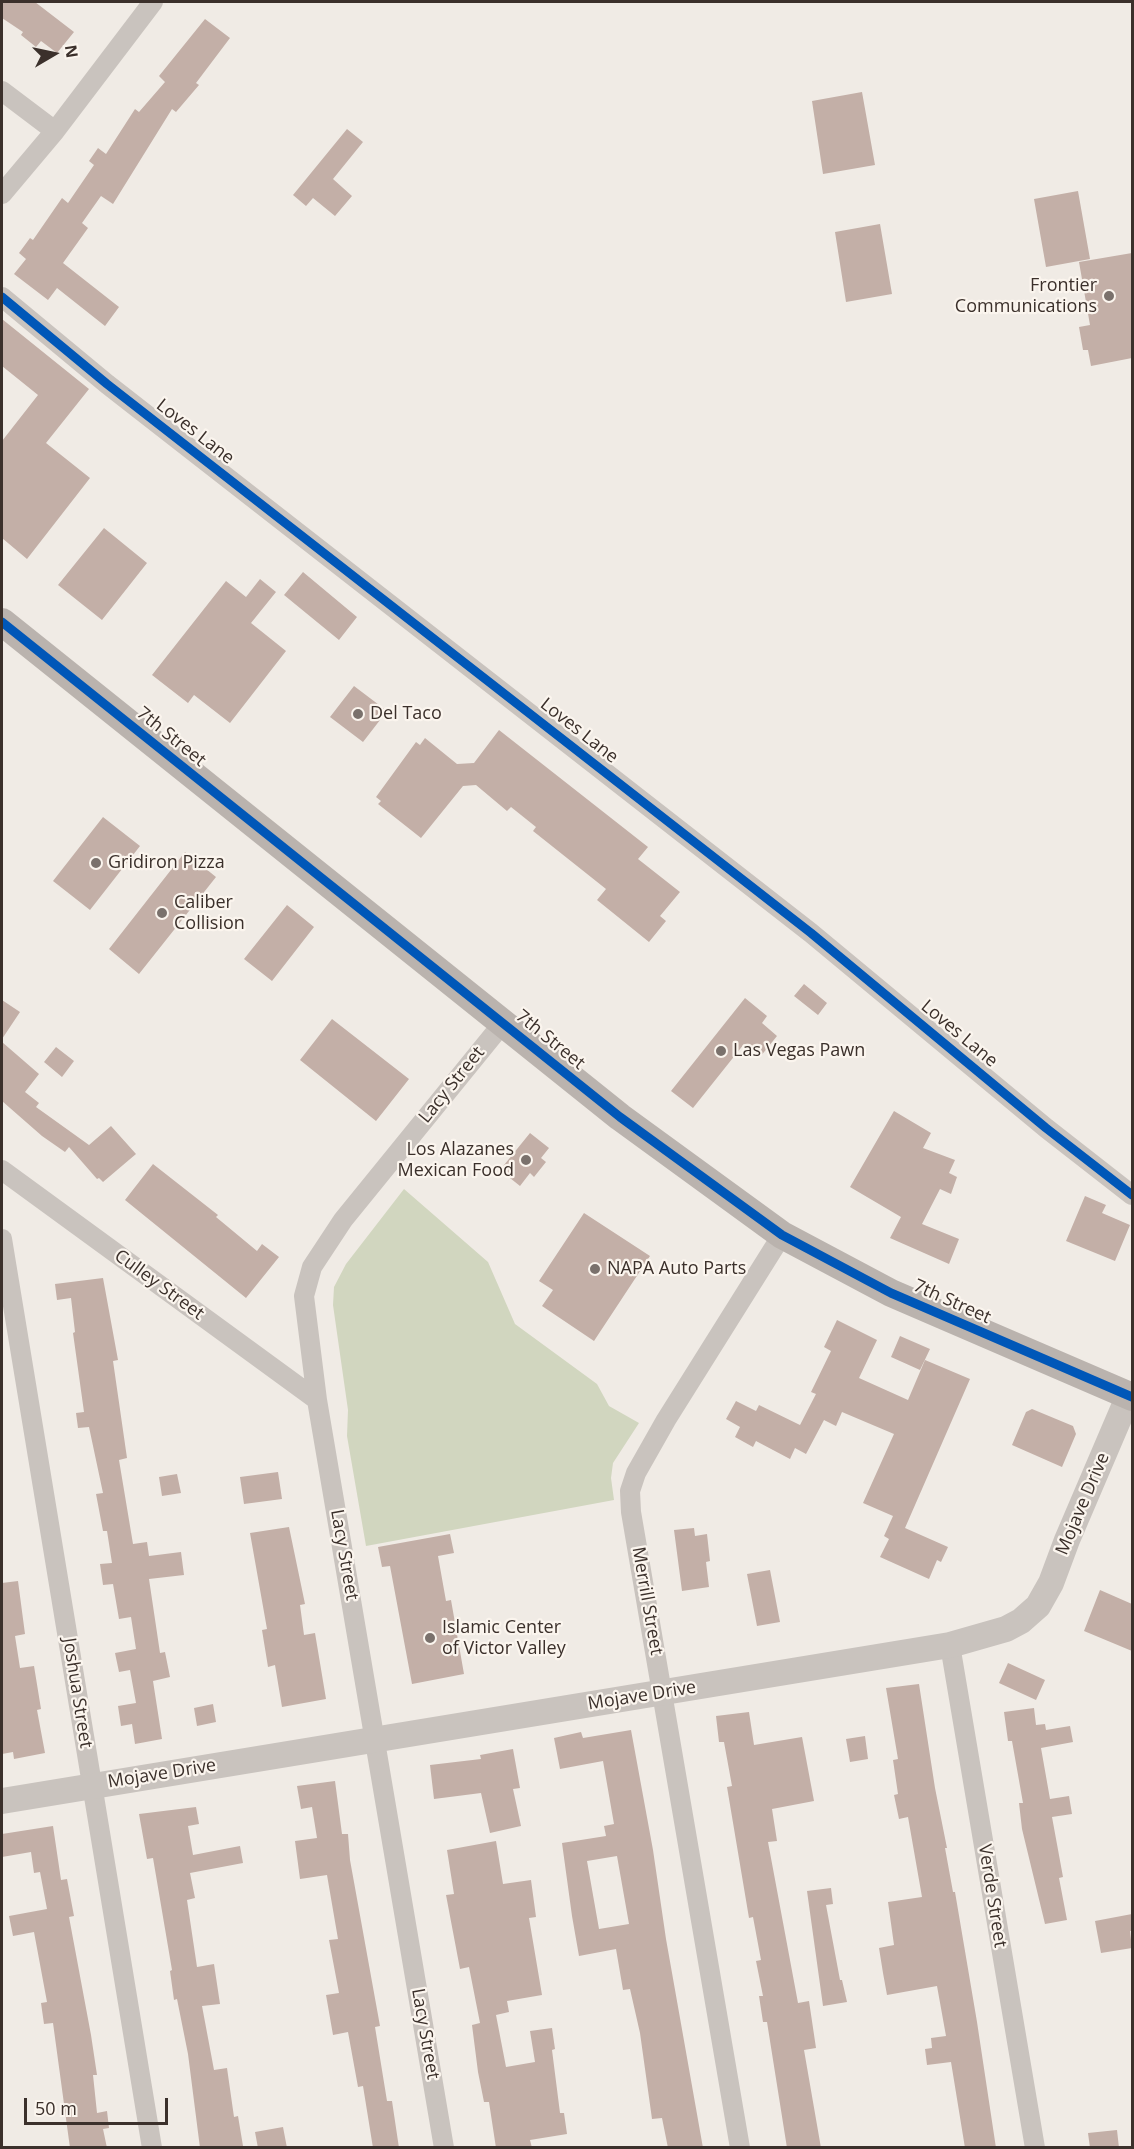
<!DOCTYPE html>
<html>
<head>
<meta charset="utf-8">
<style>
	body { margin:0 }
	#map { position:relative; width:1134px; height:2149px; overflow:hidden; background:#f0ebe5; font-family:"Open Sans",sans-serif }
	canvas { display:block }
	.frame { position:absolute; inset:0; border:3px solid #3b302b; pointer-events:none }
	.north { position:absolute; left:24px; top:24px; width:60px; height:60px; -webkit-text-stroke:4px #fbf5ee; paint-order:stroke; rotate:81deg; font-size:16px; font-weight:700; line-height:24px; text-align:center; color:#3b302b }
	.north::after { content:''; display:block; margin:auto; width:21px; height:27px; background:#3b302b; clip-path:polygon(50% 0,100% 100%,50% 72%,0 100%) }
	.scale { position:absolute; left:24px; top:2098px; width:144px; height:27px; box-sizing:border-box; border:3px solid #3b302b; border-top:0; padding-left:8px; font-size:18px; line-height:21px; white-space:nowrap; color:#3b302b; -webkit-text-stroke:4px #fbf5ee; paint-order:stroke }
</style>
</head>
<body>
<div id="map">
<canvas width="1134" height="2149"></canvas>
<div class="frame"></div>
<div class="north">N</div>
<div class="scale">50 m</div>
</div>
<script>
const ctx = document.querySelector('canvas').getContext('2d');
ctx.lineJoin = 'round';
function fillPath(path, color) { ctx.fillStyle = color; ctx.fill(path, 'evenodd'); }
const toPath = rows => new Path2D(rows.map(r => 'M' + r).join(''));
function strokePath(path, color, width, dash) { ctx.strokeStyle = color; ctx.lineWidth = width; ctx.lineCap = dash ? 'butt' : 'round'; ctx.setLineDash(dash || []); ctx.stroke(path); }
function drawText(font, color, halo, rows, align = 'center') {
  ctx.font = font + ' "Open Sans",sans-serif'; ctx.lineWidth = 4.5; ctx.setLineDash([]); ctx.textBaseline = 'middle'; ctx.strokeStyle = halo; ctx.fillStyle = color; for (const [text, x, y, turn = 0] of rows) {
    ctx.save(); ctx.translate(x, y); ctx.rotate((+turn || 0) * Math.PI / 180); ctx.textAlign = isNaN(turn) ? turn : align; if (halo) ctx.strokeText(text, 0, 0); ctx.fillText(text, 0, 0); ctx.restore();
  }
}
fillPath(toPath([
	[404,1189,488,1262,515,1324,597,1384,609,1406,639,1423,613,1463,611,1478,614,1500,366,1546,347,1436,348,1410,333,1305,334,1287,346,1264]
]), '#d1d6bf');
fillPath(toPath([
	[2,2,35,2,74,32,57,53,41,41,36,47,21,35,23,32,2,18],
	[205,19,230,38,196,83,199,85,176,112,172,109,113,204,101,196,82,223,88,228,63,263,119,307,105,326,57,288,48,300,14,274,26,259,19,253,30,238,33,240,62,198,68,203,94,165,89,161,98,148,106,154,135,109,139,112,165,82,159,76],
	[862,92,875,165,823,174,812,101],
	[347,129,363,142,333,179,352,196,335,216,313,198,306,206,293,195],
	[1078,191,1090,259,1046,267,1034,199],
	[880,224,892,294,846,302,835,232],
	[1132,253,1132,358,1091,366,1088,350,1083,350,1079,327,1090,325,1079,262],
	[2,319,89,389,46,443,90,478,27,559,2,538,2,441,38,395,2,366],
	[104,528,147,563,102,620,58,585],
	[303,572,357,617,339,640,284,595],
	[260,579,276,592,251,623,286,651,230,723,194,695,188,703,152,675,226,581,246,597],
	[354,686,387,711,363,742,330,717],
	[499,730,648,847,638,859,680,892,660,916,666,921,649,942,597,900,606,889,533,831,536,827,511,807,507,811,476,785,463,786,421,838,378,804,381,801,376,797,416,742,420,745,425,738,457,764,474,763],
	[103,817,140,846,90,910,53,881],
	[185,852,216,877,139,974,109,949],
	[287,905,314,927,272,981,244,959],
	[804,984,827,1003,818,1015,794,996],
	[745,998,767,1016,762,1023,777,1036,760,1057,744,1044,693,1108,671,1091],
	[2,1000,20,1012,2,1039],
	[332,1019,409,1079,376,1121,300,1060],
	[2,1042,39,1074,25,1092,39,1103,36,1107,89,1145,111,1126,136,1154,103,1182,99,1178,97,1179,69,1147,65,1152,42,1136,2,1101],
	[56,1047,74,1061,62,1077,44,1062],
	[894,1111,931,1133,923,1148,955,1160,949,1173,957,1177,951,1194,940,1189,922,1224,959,1239,949,1264,890,1238,901,1217,850,1187],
	[530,1133,549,1148,541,1158,546,1162,534,1177,530,1173,520,1186,500,1170],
	[153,1164,218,1215,216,1217,257,1251,262,1244,279,1257,246,1298,125,1200],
	[1085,1196,1106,1205,1102,1213,1130,1225,1115,1261,1066,1241],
	[584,1213,650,1256,594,1341,542,1306,553,1290,539,1281],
	[103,1278,118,1360,113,1361,127,1458,119,1460,133,1544,147,1542,149,1556,181,1552,184,1575,149,1579,160,1653,165,1652,170,1677,153,1681,162,1739,135,1744,132,1724,121,1726,118,1706,136,1703,130,1670,119,1672,115,1653,136,1649,131,1617,119,1619,113,1584,103,1585,100,1564,112,1563,107,1531,103,1531,96,1494,103,1493,89,1427,78,1428,76,1413,84,1412,73,1333,75,1332,71,1298,57,1300,55,1284],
	[837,1320,877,1340,859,1378,908,1400,925,1360,970,1379,905,1528,948,1547,941,1562,937,1560,929,1579,880,1557,889,1539,884,1536,893,1516,863,1503,894,1434,842,1412,836,1426,824,1420,806,1454,795,1448,790,1459,756,1441,753,1447,735,1437,740,1427,726,1419,736,1401,756,1411,759,1405,800,1425,816,1394,811,1392,831,1351,824,1347],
	[900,1336,930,1349,920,1370,891,1357],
	[1032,1409,1073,1426,1076,1434,1062,1467,1012,1445,1026,1412],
	[278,1472,282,1499,244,1504,240,1477],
	[177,1474,181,1493,162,1496,159,1477],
	[289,1527,305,1604,300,1605,304,1635,315,1633,326,1699,282,1707,275,1665,268,1667,262,1630,267,1629,250,1533],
	[694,1528,695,1536,707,1534,710,1561,706,1562,709,1587,682,1591,674,1530],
	[450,1534,454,1553,438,1556,446,1601,451,1600,464,1674,412,1684,390,1566,382,1567,378,1547],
	[770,1570,780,1622,757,1626,747,1574],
	[18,1581,25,1634,15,1636,20,1668,34,1666,41,1709,37,1710,45,1753,14,1759,13,1752,2,1754,2,1583],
	[1100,1590,1132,1604,1132,1651,1084,1631],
	[1008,1663,1045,1680,1036,1700,999,1683],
	[919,1684,935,1788,947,1848,945,1848,953,1892,955,1892,977,2022,996,2148,965,2148,951,2062,927,2065,925,2049,932,2048,931,2038,946,2036,937,1986,887,1995,883,1973,879,1948,894,1945,888,1902,922,1897,908,1817,899,1819,894,1795,898,1794,893,1760,898,1759,886,1688],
	[213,1704,216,1722,197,1726,194,1708],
	[1034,1708,1036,1725,1045,1724,1046,1730,1070,1726,1073,1742,1041,1748,1050,1799,1069,1796,1072,1814,1052,1817,1063,1877,1059,1878,1067,1920,1045,1924,1022,1829,1019,1803,1023,1803,1012,1741,1008,1741,1004,1712],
	[749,1712,754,1745,802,1737,814,1801,772,1809,777,1841,768,1842,798,2003,809,2001,816,2048,804,2050,821,2148,787,2148,767,2022,763,2022,759,1996,763,1996,756,1961,761,1960,753,1917,749,1918,727,1787,732,1786,724,1742,719,1742,716,1716],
	[631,1730,653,1850,666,1939,703,2148,668,2148,662,2118,652,2119,640,2033,630,1989,623,1990,616,1949,579,1956,572,1916,562,1843,606,1836,604,1826,614,1824,603,1761,560,1769,554,1738,581,1732,583,1738],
	[617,1856,629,1924,599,1929,587,1861],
	[865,1736,868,1759,850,1762,846,1739],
	[513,1749,520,1788,513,1789,521,1826,490,1833,481,1793,434,1799,430,1765,481,1759,480,1755],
	[335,1781,342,1834,348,1834,350,1860,380,2026,375,2027,387,2101,392,2101,399,2148,373,2148,363,2086,358,2087,348,2032,333,2035,326,1995,339,1993,329,1940,338,1939,327,1875,300,1879,295,1841,317,1838,312,1807,301,1809,297,1786],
	[196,1807,199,1824,188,1826,193,1855,240,1846,243,1863,190,1873,195,1898,187,1900,197,1967,214,1964,220,2004,202,2006,214,2070,227,2068,234,2117,238,2116,243,2146,235,2148,200,2148,188,2054,177,1999,174,2000,170,1971,172,1970,153,1858,147,1859,139,1814],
	[53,1826,61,1880,67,1879,74,1916,69,1917,91,2035,97,2075,93,2075,97,2113,107,2111,109,2128,103,2129,107,2148,70,2148,53,2023,44,2024,41,2003,47,2002,34,1932,13,1936,9,1916,47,1909,40,1872,34,1873,31,1852,2,1857,2,1834],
	[496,1841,503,1884,531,1880,536,1917,529,1918,542,1995,507,2001,509,2012,496,2015,506,2067,535,2062,530,2031,552,2028,555,2049,552,2050,560,2113,564,2113,567,2134,530,2140,532,2148,496,2148,489,2102,484,2102,478,2072,472,2025,480,2023,469,1967,460,1969,446,1895,454,1894,447,1850],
	[831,1888,833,1904,826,1905,840,1980,842,1980,847,2002,823,2006,807,1891],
	[1132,1914,1132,1931,1130,1931,1132,1948,1101,1953,1095,1921],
	[283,2127,287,2148,258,2148,255,2132],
	[1117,2130,1119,2148,1090,2148,1088,2133]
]), '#c3afa7');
strokePath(toPath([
	[2,91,55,131],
	[2,194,55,131,153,2],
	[2,297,107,384,811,933,1046,1128,1132,1195],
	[2,1170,317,1400],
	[2,1239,152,2148],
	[950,1645,1035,2148],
	[444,2148,317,1400,304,1296,312,1267,343,1220,503,1023],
	[740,2148,631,1512,630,1491,636,1473,666,1420,782,1235]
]), '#c9c3be', 20);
strokePath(toPath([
	[2,1801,950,1645,1006,1629,1021,1621,1038,1606,1051,1583,1067,1540,1129,1395]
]), '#c9c3be', 26);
strokePath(toPath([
	[2,622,620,1117,782,1235,891,1293,1132,1397]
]), '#bab3ae', 28);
strokePath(toPath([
	[2,297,107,384,811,933,1046,1128,1132,1195],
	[2,622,620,1117,782,1235,891,1293,1132,1397]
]), '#0057b8', 9);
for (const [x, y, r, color] of [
	[1109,296,6,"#7a716c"],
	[358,714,6,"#7a716c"],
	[96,863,6,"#7a716c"],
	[162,913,6,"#7a716c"],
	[721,1051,6,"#7a716c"],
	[526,1160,6,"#7a716c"],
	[595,1269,6,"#7a716c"],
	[430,1638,6,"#7a716c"]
]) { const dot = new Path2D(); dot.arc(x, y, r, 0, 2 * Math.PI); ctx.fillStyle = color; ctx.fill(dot); strokePath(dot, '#fbf5ee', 2); }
drawText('18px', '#3b302b', '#fbf5ee', [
	["Frontier",1097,286,"right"],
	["Communications",1097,307,"right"],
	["Del Taco",370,714],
	["Gridiron Pizza",108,863],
	["Caliber",174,903],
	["Collision",174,924],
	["Las Vegas Pawn",733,1051],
	["Los Alazanes",514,1150,"right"],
	["Mexican Food",514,1171,"right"],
	["NAPA Auto Parts",607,1269],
	["Islamic Center",442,1628],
	["of Victor Valley",442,1649]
], 'left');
drawText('18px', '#3b302b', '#fbf5ee', [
	["Loves Lane",195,432,38],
	["Loves Lane",579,731,38],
	["7th Street",171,737,39],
	["Loves Lane",959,1034,40],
	["7th Street",550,1040,39],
	["Lacy Street",452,1085,-51],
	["Culley Street",159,1285,36],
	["7th Street",952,1302,24],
	["Mojave Drive",1083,1504,-67],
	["Lacy Street",344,1555,80],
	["Merrill Street",647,1601,80],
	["Joshua Street",77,1693,81],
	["Mojave Drive",642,1696,-9],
	["Mojave Drive",162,1774,-9],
	["Verde Street",992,1896,81],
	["Lacy Street",425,2034,80]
]);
</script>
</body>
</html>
